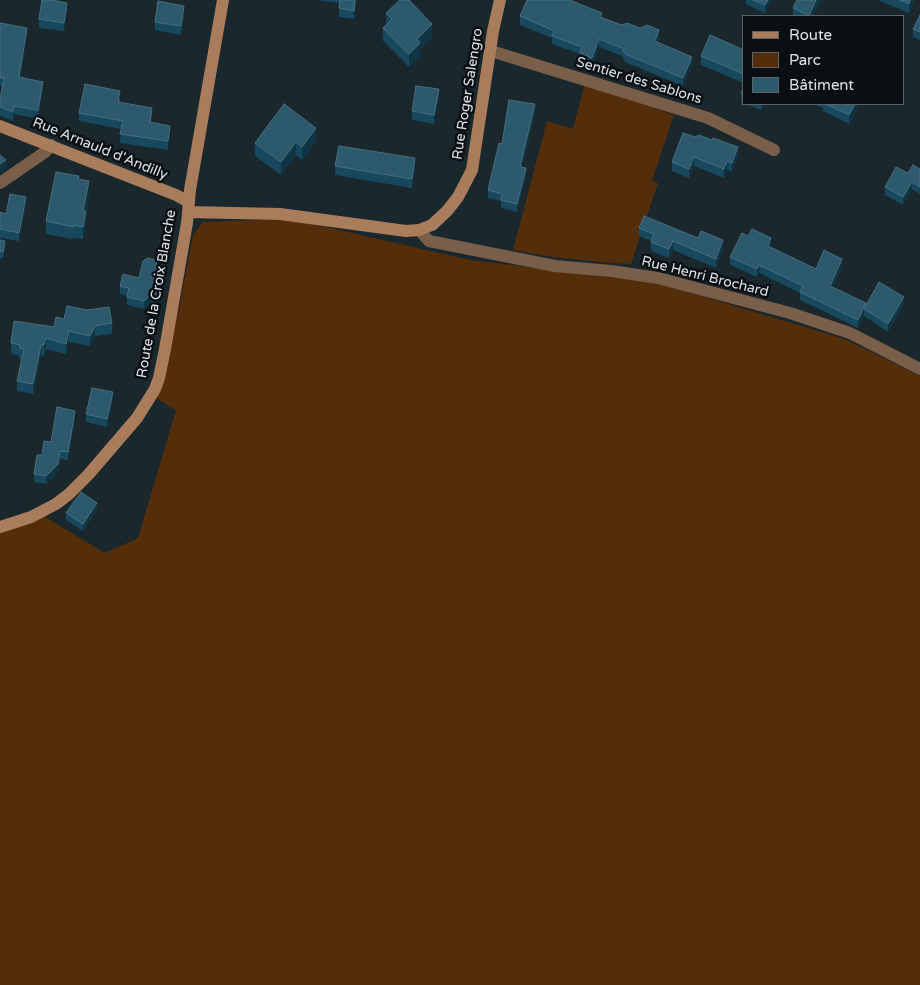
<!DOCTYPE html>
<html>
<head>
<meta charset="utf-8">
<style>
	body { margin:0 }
	#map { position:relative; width:920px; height:985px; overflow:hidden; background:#1a272d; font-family:"Varela Round",sans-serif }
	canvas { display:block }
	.legend { position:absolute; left:742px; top:15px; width:162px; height:90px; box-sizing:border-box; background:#090f12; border:1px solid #5d6468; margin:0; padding:6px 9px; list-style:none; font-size:15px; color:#dce4e9 }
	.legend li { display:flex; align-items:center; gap:10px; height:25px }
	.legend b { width:25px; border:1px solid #5d6468 }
</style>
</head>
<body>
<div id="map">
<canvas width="920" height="985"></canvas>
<ul class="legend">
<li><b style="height:6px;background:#a97d5c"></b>Route</li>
<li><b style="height:14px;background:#542e0a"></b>Parc</li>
<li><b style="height:14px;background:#2c596c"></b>Bâtiment</li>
</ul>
</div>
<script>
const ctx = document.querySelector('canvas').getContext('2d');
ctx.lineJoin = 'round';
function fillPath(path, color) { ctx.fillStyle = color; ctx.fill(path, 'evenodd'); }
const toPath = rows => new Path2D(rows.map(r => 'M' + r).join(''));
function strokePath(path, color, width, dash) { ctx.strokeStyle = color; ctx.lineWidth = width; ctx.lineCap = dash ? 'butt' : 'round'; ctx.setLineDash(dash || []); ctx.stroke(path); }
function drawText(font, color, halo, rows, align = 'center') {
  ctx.font = font + ' "Varela Round",sans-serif'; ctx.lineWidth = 5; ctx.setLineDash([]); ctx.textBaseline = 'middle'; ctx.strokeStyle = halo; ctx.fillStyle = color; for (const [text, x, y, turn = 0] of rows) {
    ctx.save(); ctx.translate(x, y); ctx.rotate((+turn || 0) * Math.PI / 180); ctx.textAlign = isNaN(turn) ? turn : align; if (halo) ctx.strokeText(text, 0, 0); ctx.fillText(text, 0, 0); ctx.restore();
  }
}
fillPath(toPath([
	[585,83,674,115,652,181,658,183,631,264,610,263,553,257,513,250,547,121,573,129],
	[291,219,470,260,658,283,845,339,920,376,920,985,0,985,0,526,40,514,105,553,138,538,176,410,153,396,179,309,193,235,203,222]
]), '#542e0a');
strokePath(toPath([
	[491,51,708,118,774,150],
	[0,183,45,152,51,145],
	[419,230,429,241,555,266,611,271,658,278,790,313,850,333,920,369]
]), '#795e49', 12);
strokePath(toPath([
	[0,126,176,195,189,202],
	[188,212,280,214,406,231,419,230,432,225,447,211,458,197,472,170,493,31,500,0],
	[0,527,31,517,56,504,69,494,88,475,137,418,155,389,159,378,165,349,187,223,190,190,223,0]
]), '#a97d5c', 12);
fillPath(toPath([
	[315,0,356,0,354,19,339,17,339,3],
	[573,0,573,2,602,18,659,38,658,42,692,65,683,86,625,62,622,56,599,47,592,66,580,61,580,54,552,44,552,38,520,25,520,16],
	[746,0,771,0,765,13,746,4],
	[821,0,813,16,793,16,793,8],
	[878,0,914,0,909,13],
	[67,11,64,31,39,28,39,19],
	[386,13,432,37,420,49,420,56,409,67,383,41,383,28,386,25],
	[184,15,181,35,155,30,155,22],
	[920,15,920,40,913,37,913,29],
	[0,23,27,36,20,78,43,90,38,119,14,114,13,121,0,116,0,99,2,86,0,86],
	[744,50,744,83,701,65,701,56],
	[744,87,744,103,741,102,741,93],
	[439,98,434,124,412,120,412,111],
	[120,99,120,102,152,117,151,122,170,134,168,150,120,143,121,129,79,121,79,113],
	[746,104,764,104,761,110],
	[813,104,859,104,849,124,823,111,823,108],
	[535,113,522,167,526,176,517,212,501,208,501,201,488,198,488,190,502,144],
	[683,133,738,156,732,172,727,170,724,178,694,166,689,178,672,171,672,162],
	[316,142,302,160,296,155,281,175,255,156,255,143],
	[335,166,415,167,412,188,335,175],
	[920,169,920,194,912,189,903,205,885,195,885,187,908,173],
	[79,179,89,193,86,211,86,223,83,239,74,238,74,239,46,234,46,221],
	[26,206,19,241,0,238,0,212,6,214],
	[639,228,723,249,716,268,673,250,669,258,651,251,651,241,639,236],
	[0,240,5,247,3,258,0,258],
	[771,246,771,247,816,269,842,267,833,287,866,303,904,304,888,332,864,316,858,328,800,300,800,293,759,273,757,277,730,265,730,257],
	[157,269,155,282,161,292,157,304,151,303,144,309,127,305,127,296,120,294,120,286,139,278],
	[64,319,112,323,112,334,95,336,90,346,69,342,66,354,46,349,44,356,41,355,33,394,17,391,17,381,22,359,19,359,19,356,11,354,11,343,54,327],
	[113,400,107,427,86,422,86,414],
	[75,419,68,460,60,459,58,472,46,484,34,482,34,474,42,455,51,442],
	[97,510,83,531,66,520,66,513]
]), '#17485d');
fillPath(toPath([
	[355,0,356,5,354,19,354,11],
	[768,0,771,0,765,13,765,5],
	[816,0,821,0,813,16,809,16],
	[910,0,914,0,909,13,909,4],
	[67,3,67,11,64,31,64,23],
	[184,6,184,15,181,35,181,26],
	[432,24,432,37,420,49,420,56,409,67,409,54,417,39],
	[27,28,27,36,19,86,19,77],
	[659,30,659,38,655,49,655,41],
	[599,39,599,47,592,66,592,58],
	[692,57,692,65,683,86,683,78],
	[43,82,43,90,38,119,38,110],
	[439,89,439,98,434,124,434,115],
	[535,104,535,113,520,175,520,167],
	[761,104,764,104,761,110],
	[855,104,859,104,849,124,849,115],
	[14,106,14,114,13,121,13,112],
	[170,126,170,134,168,150,168,141],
	[316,128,316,142,302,160,302,147],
	[296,142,296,155,281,175,281,162],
	[738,147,738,156,732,172,732,163],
	[694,157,694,166,689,178,689,169],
	[415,158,415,167,412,188,412,179],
	[6,160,6,169,0,173,0,164],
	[727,161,727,170,724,178,724,169],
	[526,168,526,176,517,212,517,204],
	[89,181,89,193,83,223,83,211],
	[912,182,912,189,903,205,903,197],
	[26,197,26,206,19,241,19,233],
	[86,211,86,223,83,239,83,227],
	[771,238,771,246,768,254,768,246],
	[723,240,723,249,716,268,716,259],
	[673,241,673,250,669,258,669,249],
	[842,259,842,267,830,294,830,286],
	[157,260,157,269,153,290,153,282],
	[759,265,759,273,757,277,757,269],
	[161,284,161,292,157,304,157,296],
	[151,294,151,303,144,309,144,301],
	[904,297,904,304,888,332,888,324],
	[866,303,864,309,864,316,858,328,858,320],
	[95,326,95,336,90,346,90,336],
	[69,331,69,342,66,354,66,344],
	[46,338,46,349,44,356,44,345],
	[41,345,41,355,33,394,33,384],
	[113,392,113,400,107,427,107,419],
	[75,411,75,419,68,460,68,452],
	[60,451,60,459,58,472,46,484,46,476],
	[97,503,97,510,83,531,83,524]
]), '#0f3443');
const building = toPath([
	[42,0,52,0,67,3,64,23,39,19,42,0],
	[340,0,355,0,354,11,339,8,340,0],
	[400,0,409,0,432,24,417,39,420,43,409,54,383,28,392,19,386,13,400,0],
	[527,0,572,0,572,1,602,13,600,17,622,25,627,23,640,28,647,25,659,30,655,41,692,57,683,78,625,54,622,48,599,39,592,58,580,53,582,47,552,36,554,31,520,16,527,0],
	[753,0,768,0,765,5,753,0],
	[797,0,816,0,809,16,793,8,797,0],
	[900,0,910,0,909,4,900,0],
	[158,1,184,6,181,26,155,22,158,1],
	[920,15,920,32,913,29,920,15],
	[0,23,27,28,19,77,43,82,38,110,14,106,13,112,0,107,0,99,4,78,0,78,0,23],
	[710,35,744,50,744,74,701,56,710,35],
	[85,84,120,91,118,102,152,108,150,122,170,126,168,141,120,134,123,121,79,113,85,84],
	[416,86,439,89,434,115,412,111,416,86],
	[744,87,744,94,741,93,744,87],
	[509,100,535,104,520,167,526,168,517,204,501,200,502,194,488,190,499,143,502,144,509,100],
	[284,104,316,128,302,147,296,142,281,162,255,143,284,104],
	[825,104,855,104,849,115,825,104],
	[683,133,695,137,699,135,712,140,713,138,738,147,732,163,727,161,724,169,694,157,689,169,672,162,683,133],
	[339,146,415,158,412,179,335,166,339,146],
	[0,155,6,160,0,164,0,155],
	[913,165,920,169,920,187,912,182,903,197,885,187,896,167,908,173,913,165],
	[56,172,79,176,78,179,89,181,83,211,86,211,83,227,74,225,74,227,46,221,56,172],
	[10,194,26,197,19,233,0,229,0,212,6,214,10,194],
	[644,216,698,238,701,231,723,240,716,259,673,241,669,249,651,242,654,234,639,228,644,216],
	[752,229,771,238,768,246,816,269,824,250,842,259,830,286,866,303,858,320,800,292,803,286,759,265,757,269,730,257,742,233,748,236,752,229],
	[0,240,5,241,3,252,0,251,0,240],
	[148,258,157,260,153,282,161,284,157,296,151,294,144,301,127,297,129,288,120,286,123,274,139,278,143,261,148,258],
	[879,282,904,297,888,324,864,309,879,282],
	[67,306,87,310,109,307,112,323,95,326,90,336,69,331,66,344,46,338,44,345,41,345,33,384,17,381,24,349,19,348,20,345,11,343,14,321,54,327,56,317,64,319,67,306],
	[92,388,113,392,107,419,86,414,92,388],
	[57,407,75,411,68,452,60,451,58,464,46,476,34,474,37,455,42,455,44,441,51,442,57,407],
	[81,492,97,503,83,524,66,513,81,492]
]);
fillPath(building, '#2c596c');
strokePath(building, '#486e7f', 1);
drawText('14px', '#dce4e9', '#090f12', [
	["Sentier des Sablons",639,81,17],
	["Rue Roger Salengro",468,94,-81],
	["Rue Arnauld d'Andilly",100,149,22],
	["Rue Henri Brochard",705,277,14],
	["Route de la Croix Blanche",157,294,-80]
]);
</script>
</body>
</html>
